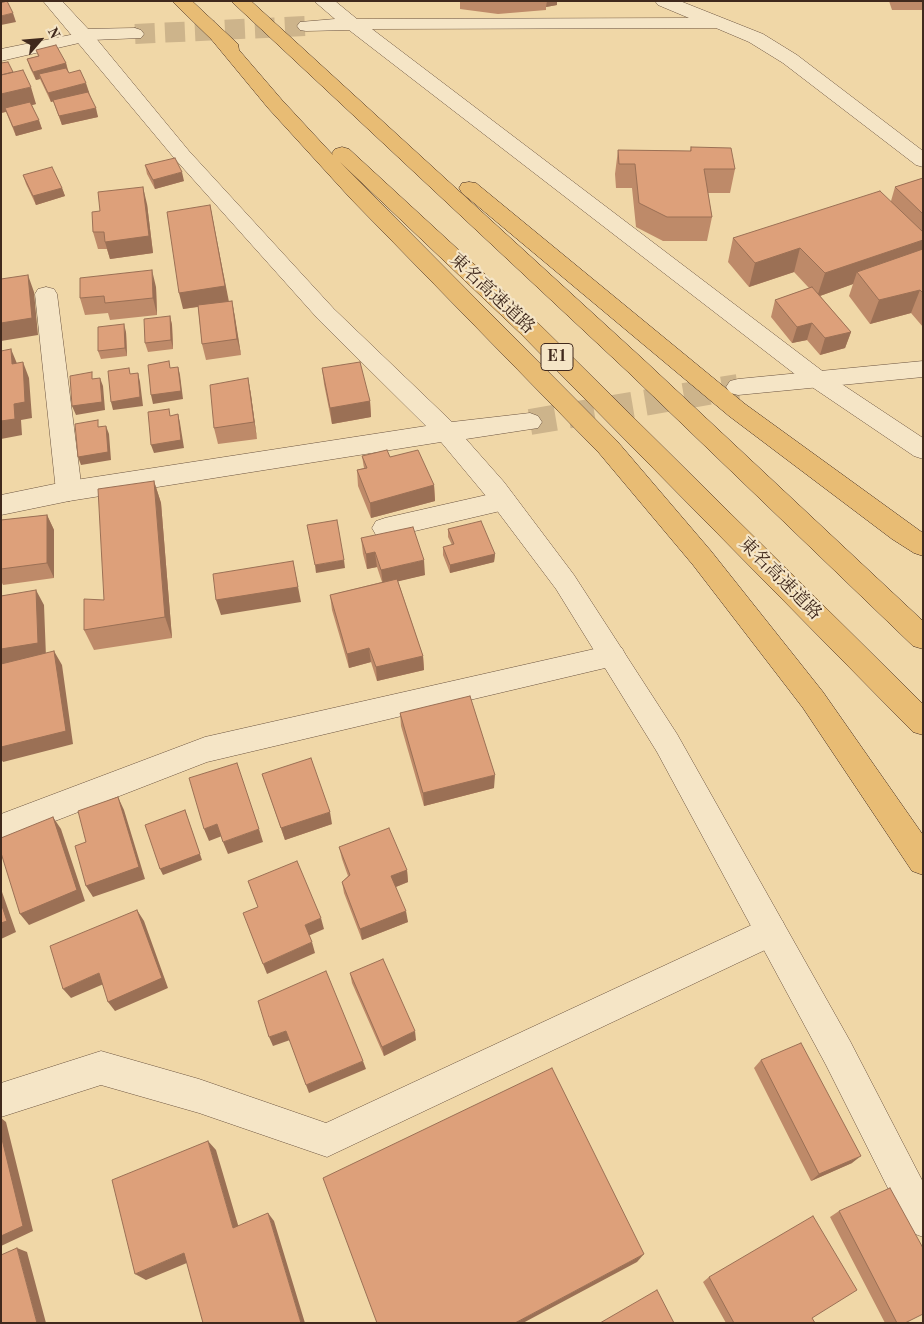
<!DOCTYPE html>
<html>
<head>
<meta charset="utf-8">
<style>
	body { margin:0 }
	#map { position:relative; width:924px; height:1324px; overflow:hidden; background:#f0d7a7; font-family:"Old Standard TT",serif }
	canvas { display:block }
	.frame { position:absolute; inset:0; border:2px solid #40291d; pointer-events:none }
	.north { position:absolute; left:15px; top:15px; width:50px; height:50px; -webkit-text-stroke:4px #f5e5c6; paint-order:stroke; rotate:63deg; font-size:14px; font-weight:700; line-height:20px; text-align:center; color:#40291d }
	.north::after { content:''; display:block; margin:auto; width:18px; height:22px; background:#40291d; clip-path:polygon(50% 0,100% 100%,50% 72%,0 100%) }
</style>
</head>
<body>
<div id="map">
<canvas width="924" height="1324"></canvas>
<div class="frame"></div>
<div class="north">N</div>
</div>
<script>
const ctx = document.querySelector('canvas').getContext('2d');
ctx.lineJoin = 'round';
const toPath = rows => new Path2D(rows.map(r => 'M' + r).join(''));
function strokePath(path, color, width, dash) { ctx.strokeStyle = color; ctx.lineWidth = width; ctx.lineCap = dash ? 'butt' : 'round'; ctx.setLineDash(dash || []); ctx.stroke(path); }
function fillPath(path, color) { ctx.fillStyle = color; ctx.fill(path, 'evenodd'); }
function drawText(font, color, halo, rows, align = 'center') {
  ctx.font = font + ' "Old Standard TT","Noto Serif JP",serif'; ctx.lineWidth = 4.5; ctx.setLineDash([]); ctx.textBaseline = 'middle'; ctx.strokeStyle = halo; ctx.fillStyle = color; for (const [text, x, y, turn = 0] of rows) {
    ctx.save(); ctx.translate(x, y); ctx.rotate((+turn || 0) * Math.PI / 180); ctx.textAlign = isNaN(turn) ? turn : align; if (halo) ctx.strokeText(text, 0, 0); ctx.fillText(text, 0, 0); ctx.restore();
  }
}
strokePath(toPath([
	[135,34,306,26]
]), '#cdb48b', 20, [20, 10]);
strokePath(toPath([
	[530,422,738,387]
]), '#cdb48b', 26, [26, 13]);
const minor = toPath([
	[314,1,335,1,357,19,689,18,658,5,655,1,680,1,763,34,797,55,923,151,923,167,916,165,783,63,749,42,716,28,372,29,825,373,923,438,923,459,914,456,809,385,349,30,306,31,300,30,297,26,300,22,335,19,314,1],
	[135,28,141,30,144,34,141,38,92,40,1,61,1,49,75,34,83,29,135,28],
	[46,287,54,289,57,294,82,491,78,498,69,501,60,498,56,491,35,294,38,289,46,287],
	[504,491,513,494,517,501,513,508,385,538,376,535,372,528,376,521,385,518,504,491],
	[612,645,622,648,626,656,622,664,207,762,1,842,1,814,205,737,612,645],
	[771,916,782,920,787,931,782,942,327,1157,199,1113,101,1085,1,1117,1,1083,101,1051,199,1079,326,1123,771,916]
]);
const tertiary = toPath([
	[43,1,62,1,90,31,189,151,334,309,452,422,530,413,538,416,542,422,538,428,466,439,504,482,574,575,677,734,850,1041,923,1182,923,1237,910,1232,826,1065,657,752,556,589,486,496,441,442,69,501,1,515,1,495,69,481,426,426,318,319,175,159,43,1],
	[923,361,923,377,738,395,730,393,726,387,730,381,738,379,923,361]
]);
const motorway = toPath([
	[172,1,192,1,238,44,239,50,282,100,333,155,332,153,335,149,342,147,349,149,537,322,923,704,923,735,913,732,521,334,340,162,617,441,711,551,823,692,923,835,923,875,912,871,803,708,693,565,599,453,351,199,268,108,211,39,172,1],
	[231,1,251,1,644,360,923,621,923,649,913,646,628,372,231,1],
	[469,182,476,183,745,404,923,533,923,556,914,553,892,539,729,416,462,193,459,188,462,183,469,182]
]);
strokePath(minor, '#6c5440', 1);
strokePath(tertiary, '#6c5440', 1);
strokePath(motorway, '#40291d', 1);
fillPath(minor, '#f5e5c6');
fillPath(tertiary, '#f5e5c6');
fillPath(motorway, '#e8bc74');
fillPath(toPath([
	[460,1,557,1,557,5,546,7,546,10,498,14,460,9],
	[889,1,923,1,923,10,892,10],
	[36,50,66,63,69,73,89,92,98,117,62,125,53,101,51,102,40,79,36,80,30,68,27,59,38,56],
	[1,63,13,72,36,104,32,105,42,129,16,136,6,112,1,113],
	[691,147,735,169,730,193,708,193,712,217,707,241,663,241,636,227,632,188,616,188,615,174,618,150,690,151],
	[145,165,184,181,155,189,147,174],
	[23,175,62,188,65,196,36,205,26,184],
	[923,178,923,327,911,313,870,324,849,296,853,284,820,296,851,332,845,348,820,355,807,340,792,343,771,317,775,300,809,288,794,272,749,287,728,262,733,238,891,201,895,187],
	[147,204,153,253,110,259,107,249,98,249,93,232],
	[210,205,228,301,232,301,241,355,206,360,202,344,198,307,183,309],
	[156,287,157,315,110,320,108,313,85,315,80,298],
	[170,316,172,325,173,349,148,352,145,343],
	[126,332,127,356,101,359,98,351],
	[322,368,370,401,371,417,332,424,324,384],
	[248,378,251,395,257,439,218,444,214,428],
	[362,456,390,457,434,485,435,501,371,518,358,486,357,470,364,468],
	[154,481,161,503,172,638,94,650,84,630,104,600],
	[47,515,54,530,54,578,3,585,1,581,1,520],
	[448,529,495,554,494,562,450,573,443,555,443,547,452,545,448,537],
	[361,538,425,575,398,581,423,656,424,670,377,681,371,662,349,668,332,610,330,595,382,582,377,567,367,569,363,554],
	[400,713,494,788,424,806,401,726],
	[262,774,332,824,285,840],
	[339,847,407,870,408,882,396,887,408,922,362,940,344,893,342,882,348,876,342,859],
	[350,973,416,1040,384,1056,352,983],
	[761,1060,852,1163,811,1181,754,1068],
	[839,1211,905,1323,885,1323,830,1217],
	[709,1277,812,1318,815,1323,726,1323,703,1282]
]), '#be8a69');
fillPath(toPath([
	[547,1,557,1,557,5,546,7],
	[13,13,16,22,1,25,1,16],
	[66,63,68,72,39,74,40,79,36,80,33,72],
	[86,83,89,92,51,102,48,93],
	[31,87,36,104,1,113,1,94],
	[96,108,98,117,62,125,59,116],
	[39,120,42,129,16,136,13,127],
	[182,172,184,181,155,189,153,180],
	[143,187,147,204,153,253,110,259,105,242],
	[62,188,65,196,36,205,33,196],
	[210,205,229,302,183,309,179,293],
	[923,240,923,253,857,272,853,284,817,297,825,273],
	[800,248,794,272,749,287,755,263],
	[152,270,156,287,157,315,153,298],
	[28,275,34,292,38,335,1,341,1,323],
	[920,290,911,313,870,324,879,300],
	[232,301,235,317,241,355,237,339],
	[170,316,172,325,173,349,171,340],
	[812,323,807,340,792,343,797,327],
	[124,324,126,332,127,356,125,348],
	[851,332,845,348,820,355,825,338],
	[11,349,18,366,12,364],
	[23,362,29,378,32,418,21,420,22,435,1,439,1,421,14,404],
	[178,367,180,375,183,399,153,404,151,395],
	[138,373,140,382,143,406,113,410,111,402],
	[100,378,103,386,105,410,76,415,72,406],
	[248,378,251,395,257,439,254,422],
	[370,401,371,417,332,424,330,408],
	[178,414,180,423,184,448,154,453,151,445],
	[106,426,109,434,111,460,81,465,78,457],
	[154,481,161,503,172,638,165,617],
	[434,485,435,501,371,518,370,503],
	[47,515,54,530,54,578,47,563],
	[375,552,377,567,367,569,366,554],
	[495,554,494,562,450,573,450,565],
	[344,560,345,568,316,573,315,565],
	[424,560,425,575,383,585,381,570],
	[293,561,301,602,221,615,216,600],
	[36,590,44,605,46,657,1,665,1,649],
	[369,648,371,662,349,668,347,654],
	[54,651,62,665,73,744,3,762,1,759,1,747],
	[423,656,424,670,377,681,376,667],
	[495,775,494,788,424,806,423,793],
	[118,797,124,810,145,879,93,897,86,886],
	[185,810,202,860,163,875,160,869],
	[330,812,332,824,285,840,281,828],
	[53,817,61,829,85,901,29,925,20,914],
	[217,824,222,836,209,841,204,829],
	[259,829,263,842,228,854,223,842],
	[407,870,408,882,393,888,391,876],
	[1,889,16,932,1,939],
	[137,910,144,921,168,988,115,1011,108,1002],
	[406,911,408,922,362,940,360,929],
	[321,918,324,929,308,936,305,925],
	[312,942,315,953,267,974,263,964],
	[99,973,106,983,71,998,63,989],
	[286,1031,290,1040,273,1046,269,1037],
	[415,1031,416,1040,384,1056,382,1047],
	[363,1061,366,1069,309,1093,306,1085],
	[1,1118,6,1122,33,1231,1,1246],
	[208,1141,216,1150,241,1235,233,1228],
	[861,1156,852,1163,811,1181,819,1174],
	[268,1213,274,1221,305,1323,301,1323],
	[17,1248,27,1252,46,1323,37,1323],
	[184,1253,194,1260,146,1280,135,1274],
	[644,1254,637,1262,523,1323,515,1323]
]), '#9b7055');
const building = toPath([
	[7,1,13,13,1,16,1,3,7,1],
	[56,45,66,63,33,72,27,59,39,56,36,50,56,45],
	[8,62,13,72,1,75,1,63,8,62],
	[66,68,69,73,80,70,86,83,48,93,39,74,66,68],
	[23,70,31,87,1,94,1,75,23,70],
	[88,92,96,108,59,116,53,100,88,92],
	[30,102,39,120,13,127,5,108,30,102],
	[691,147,731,148,735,169,704,169,712,217,667,217,639,203,635,164,619,164,618,150,691,151,691,147],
	[175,158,182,172,153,180,145,165,175,158],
	[52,167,62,188,33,196,23,175,52,167],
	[923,178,923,214,895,187,923,178],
	[143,187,149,236,105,242,104,232,93,232,92,212,100,211,98,192,143,187],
	[880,191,923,232,923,240,825,273,800,248,755,263,733,238,880,191],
	[210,205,225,286,179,293,167,212,210,205],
	[923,249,923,293,920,290,879,300,857,272,923,249],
	[152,270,153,298,105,303,104,296,80,298,80,278,152,270],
	[28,275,32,318,1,323,1,279,28,275],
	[812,287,851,332,825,338,812,323,797,327,775,300,812,287],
	[232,301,237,339,202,344,198,305,232,301],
	[170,316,171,340,145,343,144,319,170,316],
	[124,324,125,348,98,351,98,327,124,324],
	[11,349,12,364,23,362,25,402,14,404,15,419,1,421,1,351,11,349],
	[169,361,170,368,178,367,181,391,151,395,148,365,169,361],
	[360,362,370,401,330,408,322,368,360,362],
	[129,368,130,374,138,373,140,397,111,402,108,371,129,368],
	[92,372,92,379,100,378,102,402,72,406,70,376,92,372],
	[248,378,254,422,214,428,210,385,248,378],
	[169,409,170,416,178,414,181,440,151,445,148,412,169,409],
	[98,420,98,427,106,426,108,452,78,457,75,424,98,420],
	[387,450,390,457,418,450,434,485,370,503,357,470,367,468,362,456,387,450],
	[154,481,165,617,84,630,84,599,104,600,98,489,154,481],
	[47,515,47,563,1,569,1,520,47,515],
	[337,520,344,560,315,565,307,525,337,520],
	[481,521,495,554,450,565,443,547,454,544,448,529,481,521],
	[413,527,424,560,381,570,375,552,366,554,361,538,413,527],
	[293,561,298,587,216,600,213,574,293,561],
	[397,579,423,656,376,667,369,648,347,654,330,595,397,579],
	[36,590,38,643,1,649,1,596,36,590],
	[54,651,66,731,1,747,1,664,54,651],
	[470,696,495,775,423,793,400,713,470,696],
	[311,758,330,812,281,828,262,774,311,758],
	[237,763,259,829,223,842,217,824,204,829,189,778,237,763],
	[118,797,139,867,86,886,75,846,86,842,78,811,118,797],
	[185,810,200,854,160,869,145,825,185,810],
	[53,817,77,890,20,914,1,853,1,838,53,817],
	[389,828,407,870,391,876,406,911,360,929,342,882,350,875,339,847,389,828],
	[297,861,321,918,305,925,312,942,263,964,243,913,258,907,248,881,297,861],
	[1,903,7,921,1,923,1,903],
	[137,910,162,978,108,1002,99,973,63,989,50,946,137,910],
	[383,959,415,1031,382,1047,350,973,383,959],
	[326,971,363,1061,306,1085,286,1031,269,1037,258,1001,326,971],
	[801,1043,861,1156,819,1174,761,1060,801,1043],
	[552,1068,644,1254,515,1323,377,1323,323,1178,552,1068],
	[1,1135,23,1226,1,1236,1,1135],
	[208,1141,233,1228,268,1213,301,1323,203,1323,184,1253,135,1274,112,1180,208,1141],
	[890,1188,923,1248,923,1314,905,1323,897,1323,839,1211,890,1188],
	[813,1216,857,1290,812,1318,815,1323,734,1323,709,1277,813,1216],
	[17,1248,37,1323,1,1323,1,1255,17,1248],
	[657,1290,674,1323,600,1323,657,1290]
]);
fillPath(building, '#dda07a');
strokePath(building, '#9b7055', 1);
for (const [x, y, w] of [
	[557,357,32]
]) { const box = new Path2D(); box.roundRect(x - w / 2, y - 13.5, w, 27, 4); ctx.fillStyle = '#f5e5c6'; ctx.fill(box); strokePath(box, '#40291d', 1); }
drawText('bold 16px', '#40291d', null, [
	["E1",557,357]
]);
drawText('18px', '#40291d', '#f5e5c6', [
	["東名高速道路",492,294,43],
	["東名高速道路",780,579,45]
]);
</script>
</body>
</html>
